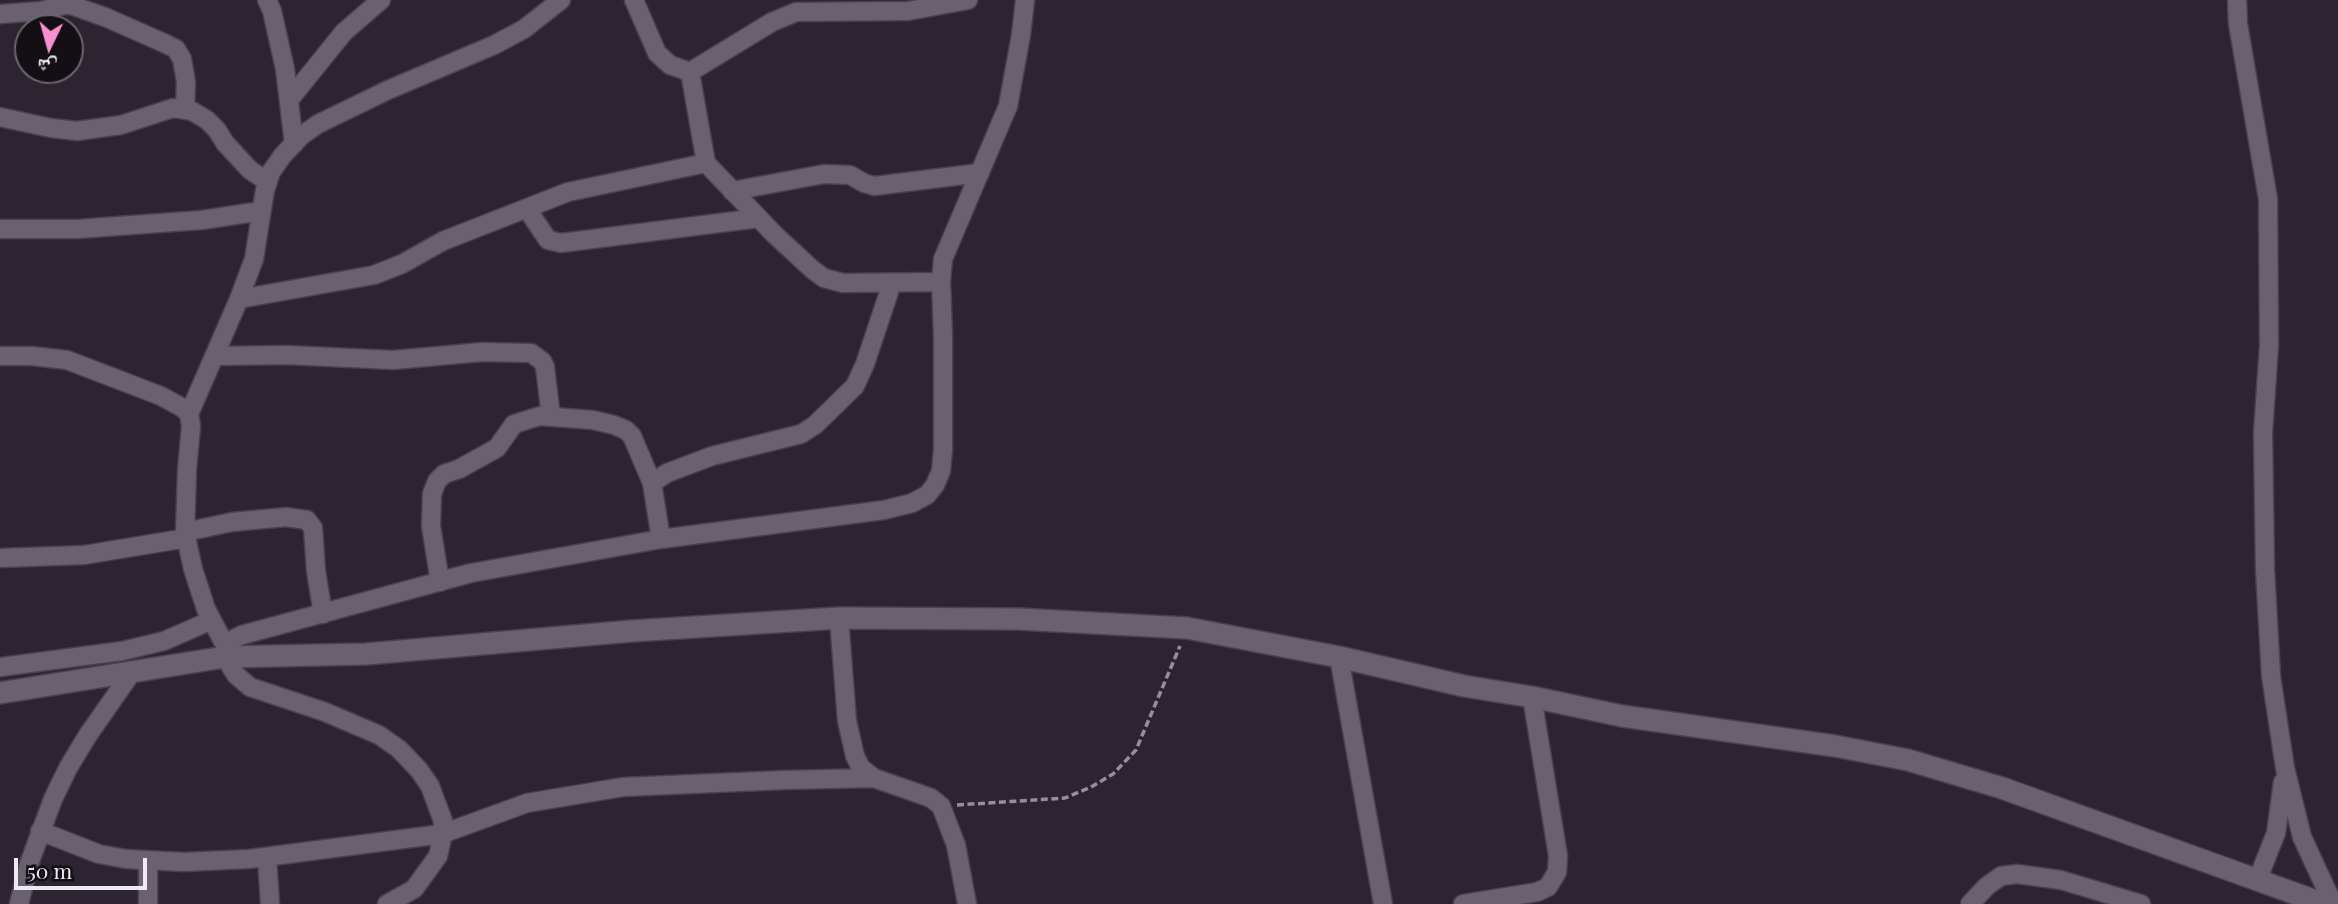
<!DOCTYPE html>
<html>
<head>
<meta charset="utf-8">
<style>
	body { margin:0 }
	#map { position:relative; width:2338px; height:904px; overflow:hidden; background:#2c2431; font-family:"Playfair Display","Noto Naskh Arabic",serif }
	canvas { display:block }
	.north { position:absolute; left:14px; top:14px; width:70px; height:70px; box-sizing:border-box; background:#130f15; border:2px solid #6b666d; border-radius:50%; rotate:185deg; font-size:19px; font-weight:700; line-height:28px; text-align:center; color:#eee9f2 }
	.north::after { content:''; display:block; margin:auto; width:24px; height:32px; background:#f790ce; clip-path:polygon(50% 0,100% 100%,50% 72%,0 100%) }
	.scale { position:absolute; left:14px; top:858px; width:133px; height:32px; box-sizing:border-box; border:4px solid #eee9f2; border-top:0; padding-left:9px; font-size:21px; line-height:24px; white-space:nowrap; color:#eee9f2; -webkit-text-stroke:5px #130f15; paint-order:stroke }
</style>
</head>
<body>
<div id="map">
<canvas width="2338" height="904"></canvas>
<div class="north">ش</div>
<div class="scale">50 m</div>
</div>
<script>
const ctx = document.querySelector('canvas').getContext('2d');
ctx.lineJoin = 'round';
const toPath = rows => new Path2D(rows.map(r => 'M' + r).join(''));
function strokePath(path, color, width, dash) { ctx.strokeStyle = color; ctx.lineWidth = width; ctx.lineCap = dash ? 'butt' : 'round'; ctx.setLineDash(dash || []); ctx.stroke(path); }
const minor = toPath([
	[267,0,272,11,285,69,294,144],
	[634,0,657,53,670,65,690,72,706,163,775,235,813,270,824,278,843,283,941,282],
	[2237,0,2238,24,2268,199,2269,345,2263,433,2265,569,2271,676,2285,768,2302,837,2333,904],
	[0,14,41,11,64,5,71,5,105,17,164,43,176,49,182,59,186,82,185,110],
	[690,72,772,22,796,12,908,11,968,0],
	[289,100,344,32,381,0],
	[0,117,51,128,77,131,121,125,173,108,192,111,207,120,217,130,225,143,250,170,268,182],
	[732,191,824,174,850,175,864,183,874,186,980,173],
	[527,209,548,240,561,243,759,218],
	[0,229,78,229,118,226,202,220,261,211],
	[239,299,374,275,402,264,443,241,568,192,706,163],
	[0,356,32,356,67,360,161,396,183,408,189,414,191,426,187,470,185,532,193,569,206,609,226,647],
	[214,356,287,355,393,360,482,352,531,353,542,361,545,367,551,417],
	[189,414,239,299,254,259,265,190,271,172,283,155,301,136,318,124,388,90,494,45,524,29,561,0],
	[652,483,667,473,712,456,801,434,815,425,855,386,865,364,892,283],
	[185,532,232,522,286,517,307,520,313,528,316,571,323,614],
	[0,558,84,555,187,538],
	[440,582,431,526,432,494,437,481,444,474,459,469,497,448,514,424,540,416,593,420,614,425,626,430,632,436,652,483,661,539],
	[839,618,847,721,855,756,861,768,874,778,931,798,941,806,956,845,967,904],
	[1339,657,1383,904],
	[0,667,122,651,164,641,212,620],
	[40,831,99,854,126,859,184,862,249,859,442,834,527,803,623,787,785,780,874,778],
	[267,857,270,904],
	[2257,881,2276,833,2283,782],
	[19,904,29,864,53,799,68,768,88,735,132,672],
	[148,904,148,861],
	[387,904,414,889,438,856,442,838,443,821,430,786,419,770,399,749,379,735,325,712,250,687,236,675,225,657,228,642,242,635,471,573,661,539,884,510,912,503,927,495,935,485,941,471,943,450,943,335,941,282,943,259,1008,106,1021,35,1025,0],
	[1463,904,1537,892,1548,887,1557,872,1558,856,1532,697],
	[1970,904,1987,886,2001,876,2017,874,2061,880,2141,904]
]);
const tertiary = toPath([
	[0,693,225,657,366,654,632,631,839,618,1018,619,1187,628,1339,657,1464,686,1532,697,1622,716,1835,746,1908,760,2002,788,2324,904]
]);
strokePath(minor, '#49424d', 21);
strokePath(tertiary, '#49424d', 24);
strokePath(toPath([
	[957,805,1065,798,1091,787,1113,774,1136,750,1180,646]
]), '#968f9a', 3.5, [7, 3.5]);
strokePath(minor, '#6a6170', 18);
strokePath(tertiary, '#6a6170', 21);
</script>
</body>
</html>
